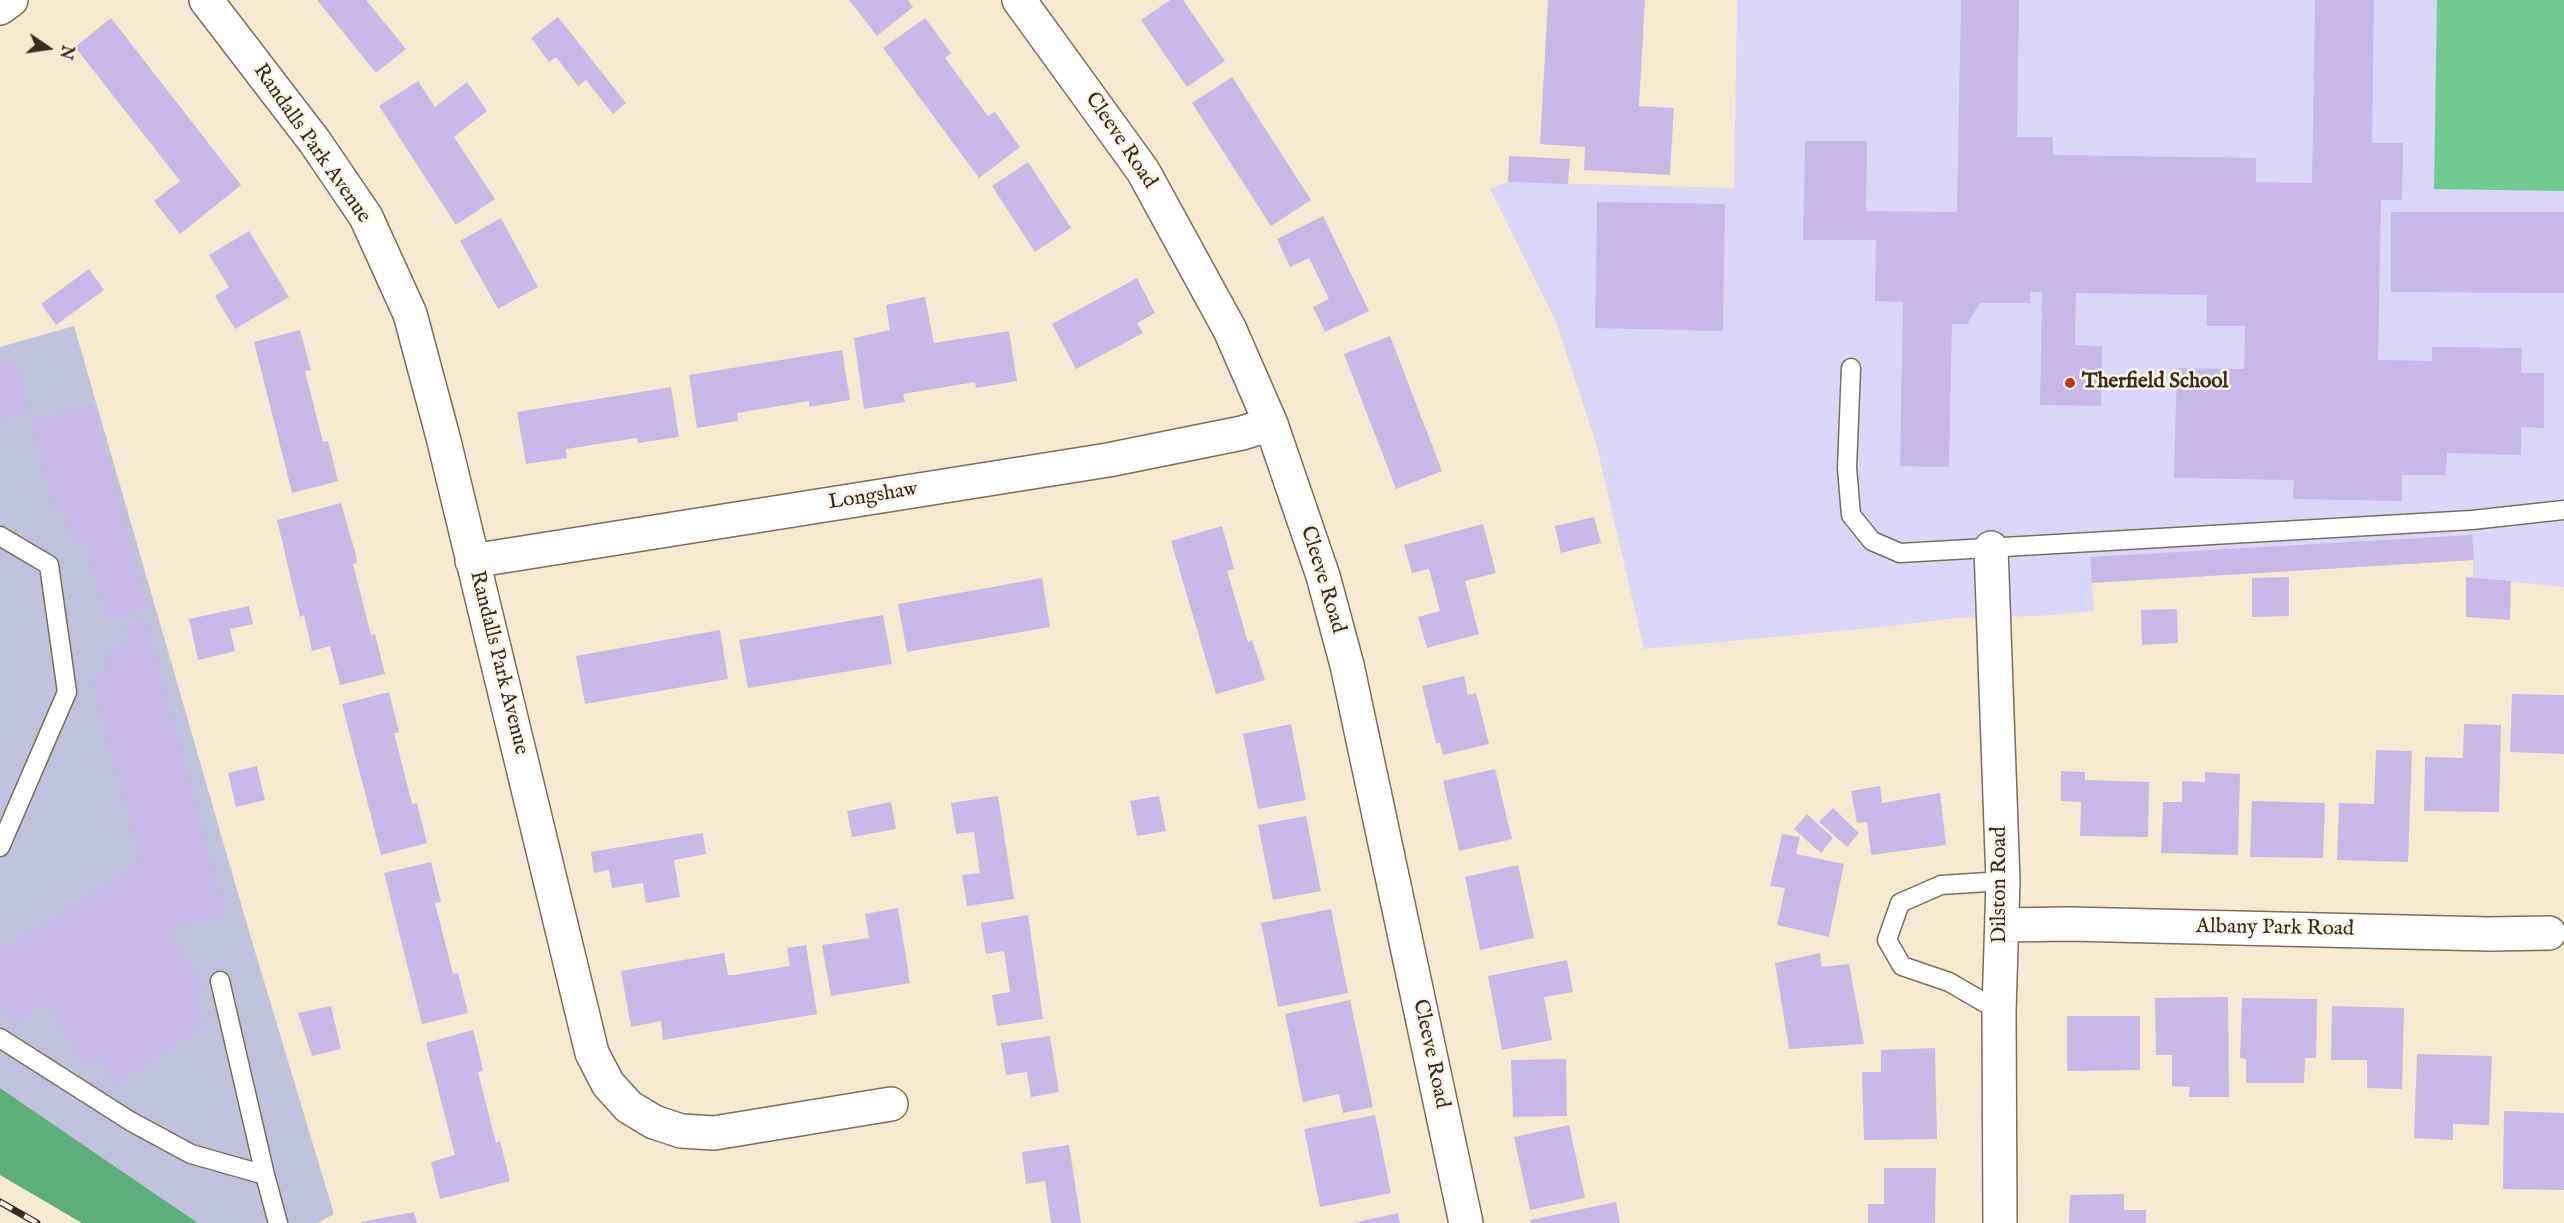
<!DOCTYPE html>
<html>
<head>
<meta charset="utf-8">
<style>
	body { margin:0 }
	#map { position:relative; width:2564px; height:1223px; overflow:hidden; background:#f5e9cf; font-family:"IM FELL English",serif }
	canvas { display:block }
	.north { position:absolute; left:18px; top:18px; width:60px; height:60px; -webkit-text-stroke:4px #fcf5e5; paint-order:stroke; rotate:103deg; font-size:16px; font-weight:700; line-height:24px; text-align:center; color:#3b2a1e }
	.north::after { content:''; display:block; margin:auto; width:21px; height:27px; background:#3b2a1e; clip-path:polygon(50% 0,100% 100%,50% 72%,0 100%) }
</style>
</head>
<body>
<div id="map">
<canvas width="2564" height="1223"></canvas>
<div class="north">N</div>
</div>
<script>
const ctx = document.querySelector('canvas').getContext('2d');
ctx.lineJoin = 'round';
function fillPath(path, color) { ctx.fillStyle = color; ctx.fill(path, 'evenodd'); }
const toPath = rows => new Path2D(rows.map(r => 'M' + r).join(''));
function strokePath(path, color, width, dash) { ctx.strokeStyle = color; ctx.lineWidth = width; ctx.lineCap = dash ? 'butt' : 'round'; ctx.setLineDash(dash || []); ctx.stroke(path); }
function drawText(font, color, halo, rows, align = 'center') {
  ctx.font = font + ' "IM FELL English",serif'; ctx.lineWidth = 5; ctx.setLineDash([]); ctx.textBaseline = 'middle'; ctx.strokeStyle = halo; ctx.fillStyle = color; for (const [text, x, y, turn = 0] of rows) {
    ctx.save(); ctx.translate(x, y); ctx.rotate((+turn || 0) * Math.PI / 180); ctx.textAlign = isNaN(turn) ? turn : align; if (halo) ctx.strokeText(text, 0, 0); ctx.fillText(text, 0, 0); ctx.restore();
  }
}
fillPath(toPath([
	[1737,0,2564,0,2564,587,2473,578,2473,560,2092,583,2094,611,2039,616,1956,618,1882,627,1644,649,1596,443,1556,322,1490,189,1508,182,1734,188]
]), '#dad6f7');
fillPath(toPath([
	[74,326,248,928,334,1214,317,1223,198,1223,0,1088,0,347]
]), '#c0c2dd');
fillPath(toPath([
	[2437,0,2564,0,2564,191,2434,189]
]), '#71ca90');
fillPath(toPath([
	[0,1088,198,1223,82,1223,0,1175]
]), '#5cae7a');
fillPath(toPath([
	[317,0,366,0,406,49,376,73],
	[849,0,908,0,913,7,877,36],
	[1170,0,1183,0,1225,61,1187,87,1141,20],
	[1548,0,1645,0,1639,106,1674,108,1670,175,1584,170,1585,147,1540,144],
	[1961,0,2019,0,2017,137,2053,137,2053,155,2256,158,2256,182,2312,183,2315,0,2374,0,2372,143,2403,143,2402,200,2381,200,2378,360,2432,361,2432,347,2522,348,2521,373,2544,373,2544,428,2521,427,2521,455,2447,453,2446,475,2402,475,2402,501,2293,499,2294,480,2174,478,2177,368,2244,369,2245,326,2207,326,2207,295,2076,293,2075,345,2102,346,2101,406,2040,405,2042,292,2030,292,2030,303,1980,303,1967,324,1952,324,1949,467,1900,466,1903,302,1875,301,1876,240,1803,240,1805,141,1867,141,1866,211,1957,212],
	[558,17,626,103,613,114,586,80,578,86,556,57,549,62,531,38],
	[111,18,241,185,180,234,154,201,180,181,75,47],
	[925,18,951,53,945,58,988,116,995,112,1020,147,979,178,883,48],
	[1232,77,1311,200,1271,226,1192,103],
	[418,81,435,107,467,82,487,111,454,137,495,199,456,225,379,106],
	[1509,156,1570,159,1568,184,1508,182],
	[1028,162,1071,228,1035,252,992,186],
	[1597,202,1725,204,1723,331,1595,328],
	[2391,212,2564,212,2564,293,2391,292],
	[1323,216,1369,311,1325,332,1313,307,1329,299,1309,258,1290,267,1277,239],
	[501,218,538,287,498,309,460,241],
	[249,231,289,297,235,329,215,296,229,287,209,255],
	[89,269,104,290,56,325,41,304],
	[1137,278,1155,313,1137,323,1143,333,1076,369,1052,324],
	[925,297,934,343,1009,331,1017,381,976,388,975,382,903,394,905,402,864,409,854,338,890,330,886,305],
	[300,330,311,370,305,371,323,442,328,441,338,481,292,493,254,342],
	[1390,336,1442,471,1396,489,1344,354],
	[842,350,850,400,809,407,809,401,737,413,738,421,697,428,689,375],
	[16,361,30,412,0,420,0,365],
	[671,387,679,437,638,443,637,438,566,449,567,458,526,464,517,412],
	[93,404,147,608,106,619,86,541,73,544,64,511,55,514,31,420],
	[341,503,356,555,357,563,353,564,371,635,375,634,385,674,340,685,330,646,312,651,304,615,300,617,277,520],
	[1594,517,1601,543,1561,553,1555,526],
	[1483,524,1496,573,1465,581,1479,634,1427,648,1418,617,1440,611,1429,569,1412,573,1404,545],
	[1222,526,1234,569,1227,571,1248,642,1252,640,1265,680,1216,694,1171,541],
	[2472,535,2474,560,2092,583,2090,557],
	[2289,577,2289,616,2252,617,2252,578],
	[2466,577,2511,581,2510,620,2466,617],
	[1042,578,1050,627,907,652,898,604],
	[249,606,253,624,230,629,235,651,198,660,189,619],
	[2177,609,2178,643,2142,645,2141,610],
	[883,615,892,664,748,688,739,640],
	[145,618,225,913,168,929,207,990,192,998,207,1023,114,1085,99,1059,86,1065,45,1003,12,1023,0,1004,0,951,141,863,91,678,109,671,106,651,130,644,124,625],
	[720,630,728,679,585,704,576,656],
	[1464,676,1468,695,1476,693,1489,744,1443,755,1440,743,1436,743,1422,686],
	[389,692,399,732,394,733,412,804,417,803,427,843,381,855,342,704],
	[2512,694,2564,695,2564,754,2510,752],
	[1291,724,1306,800,1258,809,1243,734],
	[2464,724,2501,725,2499,812,2424,811,2425,757,2463,758],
	[2376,750,2412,751,2408,862,2337,860,2339,803,2374,804],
	[257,766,265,800,236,807,228,773],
	[1495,769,1512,839,1459,851,1443,781],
	[2061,771,2085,772,2085,780,2149,782,2148,837,2080,836,2081,802,2061,801],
	[2205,772,2240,774,2238,855,2161,853,2163,802,2182,802,2182,781,2205,782],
	[1880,786,1882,803,1940,793,1946,845,1871,855,1867,822,1857,823,1851,791],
	[998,796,1014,899,967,906,962,875,980,873,974,832,956,834,951,803],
	[1159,796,1166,831,1137,836,1130,801],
	[2252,801,2325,803,2323,858,2250,857],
	[891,802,896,829,852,837,847,811],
	[1833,808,1859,833,1847,847,1819,822],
	[1807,814,1833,838,1821,853,1794,829],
	[1306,816,1321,891,1273,900,1258,825],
	[703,833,706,854,674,860,680,897,646,903,643,883,612,888,609,870,594,873,591,852],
	[1782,834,1800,837,1796,854,1844,864,1829,937,1777,925,1785,888,1770,886],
	[431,862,441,902,435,903,453,974,458,973,468,1013,422,1024,384,873],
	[1518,865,1534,938,1480,950,1465,877],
	[898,908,910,983,831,996,822,945,869,938,865,914],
	[1331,909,1348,993,1278,1007,1261,923],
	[1028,915,1043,1019,997,1026,992,995,1010,992,1004,951,986,954,981,923],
	[806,945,817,1014,663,1040,661,1021,631,1027,621,971,724,953,728,975,734,975,790,966,787,948],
	[1820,953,1822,967,1849,964,1864,1044,1789,1049,1775,963],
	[1567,960,1573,992,1544,997,1552,1040,1502,1050,1488,976],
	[2228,997,2229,1097,2189,1097,2190,1087,2172,1086,2172,1055,2156,1055,2155,998],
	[2242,998,2317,999,2316,1058,2305,1058,2304,1083,2246,1083,2246,1059,2240,1058],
	[1350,1000,1373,1107,1343,1113,1339,1094,1303,1102,1285,1014],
	[331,1006,341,1049,312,1056,298,1013],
	[2332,1006,2404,1008,2402,1089,2367,1088,2367,1060,2331,1060],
	[2067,1016,2140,1016,2140,1070,2067,1071],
	[473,1030,481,1061,483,1071,478,1072,485,1100,496,1143,500,1141,510,1181,440,1199,431,1162,455,1155,426,1043],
	[1050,1036,1059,1092,1031,1097,1027,1072,1006,1075,1001,1043],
	[1935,1048,1937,1139,1864,1140,1862,1072,1881,1072,1881,1050],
	[2417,1054,2492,1056,2489,1125,2453,1124,2453,1140,2414,1138],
	[1566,1059,1567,1116,1513,1117,1511,1060],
	[2504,1111,2564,1113,2564,1190,2503,1189],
	[1375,1115,1391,1193,1320,1207,1304,1129],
	[1569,1125,1585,1198,1530,1210,1514,1137],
	[1069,1145,1081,1223,1051,1223,1045,1181,1026,1184,1022,1152],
	[1884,1168,1936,1168,1935,1223,1868,1223,1868,1204,1884,1204],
	[2124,1194,2124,1210,2146,1210,2146,1223,2069,1223,2070,1195],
	[1616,1202,1620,1223,1531,1223,1530,1220],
	[414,1212,417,1223,361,1223,361,1222],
	[1398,1213,1400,1223,1357,1223,1357,1222]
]), '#c6b9e8');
const service = toPath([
	[1851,368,1847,468,1851,515,1872,541,1900,553,2472,520,2564,510],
	[0,536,49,565,67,692,0,847],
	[220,981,265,1175],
	[1999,1011,1949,982,1902,966,1887,940,1900,903,1941,885,2003,881],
	[0,1038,130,1121,191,1154,265,1175,278,1223]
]);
const minor = toPath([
	[206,0,315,142,366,217,410,314,443,437,592,1053,608,1084,629,1107,654,1122,681,1131,714,1133,891,1104],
	[1019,0,1143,171,1230,330,1271,424,1323,576,1347,665,1466,1223],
	[0,8,11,0],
	[1991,548,2003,881,1999,1011,2000,1223],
	[472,561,1108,460,1242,433,1271,424],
	[2002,925,2070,924,2489,934,2549,933]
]);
strokePath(service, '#7c6d5c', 21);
strokePath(minor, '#7c6d5c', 36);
strokePath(service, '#fff', 18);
strokePath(minor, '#fff', 33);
const rail = toPath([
	[0,1202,37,1223]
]);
strokePath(rail, '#3b2a1e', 7);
strokePath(rail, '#fcf5e5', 4.5, [14]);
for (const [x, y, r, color] of [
	[2070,383,6,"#c8321e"]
]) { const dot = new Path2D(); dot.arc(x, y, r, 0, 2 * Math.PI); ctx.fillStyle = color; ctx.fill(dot); strokePath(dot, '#fcf5e5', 2); }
drawText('21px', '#3b2a1e', '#fcf5e5', [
	["Cleeve Road",1120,141,56],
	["Randalls Park Avenue",311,144,55],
	["Longshaw",873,497,-9],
	["Cleeve Road",1322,580,73],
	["Randalls Park Avenue",498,663,76],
	["Dilston Road",2001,885,-90],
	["Albany Park Road",2275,929,1],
	["Cleeve Road",1430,1054,78]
]);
drawText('bold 21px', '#3b2a1e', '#fcf5e5', [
	["Therfield School",2082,383]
], 'left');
</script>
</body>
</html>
